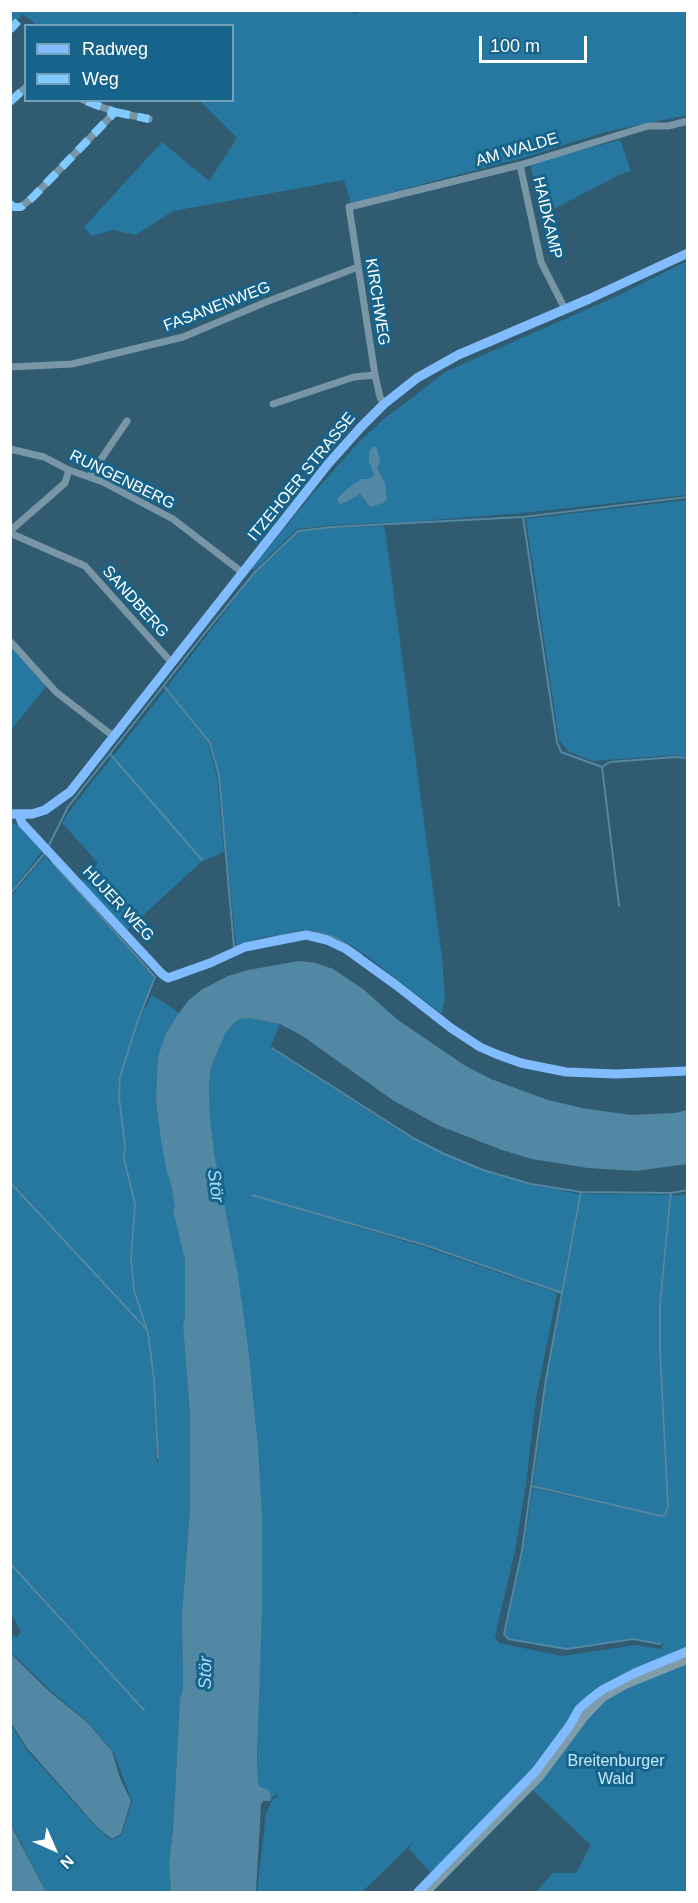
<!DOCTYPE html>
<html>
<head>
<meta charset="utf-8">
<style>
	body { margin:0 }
	#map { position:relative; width:698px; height:1903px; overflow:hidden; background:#315b70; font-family:Arial,sans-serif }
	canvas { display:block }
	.frame { position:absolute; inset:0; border:12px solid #fff; pointer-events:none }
	.legend { position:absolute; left:24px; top:24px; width:210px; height:78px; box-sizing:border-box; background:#16638b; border:2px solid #73a1b9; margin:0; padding:8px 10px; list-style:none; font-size:18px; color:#fff }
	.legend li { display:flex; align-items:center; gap:12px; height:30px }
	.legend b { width:30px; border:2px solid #73a1b9 }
	.north { position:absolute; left:24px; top:1819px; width:60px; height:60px; -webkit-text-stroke:4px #16638b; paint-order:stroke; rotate:135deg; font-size:16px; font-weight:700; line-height:24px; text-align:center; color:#fff }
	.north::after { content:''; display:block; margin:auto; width:21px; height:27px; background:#fff; clip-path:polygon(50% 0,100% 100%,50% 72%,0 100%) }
	.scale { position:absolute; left:479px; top:36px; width:108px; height:27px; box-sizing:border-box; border:3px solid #fff; border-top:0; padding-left:8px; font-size:18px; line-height:21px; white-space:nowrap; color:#fff; -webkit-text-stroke:4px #16638b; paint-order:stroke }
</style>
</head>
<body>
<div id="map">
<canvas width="698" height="1903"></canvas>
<div class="frame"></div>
<ul class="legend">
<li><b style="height:8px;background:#80bcff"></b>Radweg</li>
<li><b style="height:8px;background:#80caff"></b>Weg</li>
</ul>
<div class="north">N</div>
<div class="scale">100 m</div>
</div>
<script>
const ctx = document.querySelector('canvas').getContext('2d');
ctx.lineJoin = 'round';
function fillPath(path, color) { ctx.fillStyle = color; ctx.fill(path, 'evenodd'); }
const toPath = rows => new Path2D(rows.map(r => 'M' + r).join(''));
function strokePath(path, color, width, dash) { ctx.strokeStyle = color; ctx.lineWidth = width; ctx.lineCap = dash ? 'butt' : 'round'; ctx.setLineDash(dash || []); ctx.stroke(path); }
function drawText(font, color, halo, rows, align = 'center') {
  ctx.font = font + ' Arial,sans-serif'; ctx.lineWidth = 6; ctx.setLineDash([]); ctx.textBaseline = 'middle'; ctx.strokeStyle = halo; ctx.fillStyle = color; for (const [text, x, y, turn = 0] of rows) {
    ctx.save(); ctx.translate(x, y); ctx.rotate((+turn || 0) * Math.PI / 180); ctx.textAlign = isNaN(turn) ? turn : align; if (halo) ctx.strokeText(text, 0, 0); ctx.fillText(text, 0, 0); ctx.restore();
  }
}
fillPath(toPath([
	[11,10,351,10,354,14,362,10,687,11,687,115,605,132,529,156,351,203,344,180,173,211,136,235,113,230,91,236,84,227,162,142,209,181,237,138,200,101,232,100,232,26,37,25,23,14,11,26],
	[620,140,631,171,621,174,542,215,530,163],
	[687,261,687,495,522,513,407,522,333,525,297,529,254,570,252,568,310,497,359,442,384,419,447,371,615,297],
	[372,467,377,468,380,472,366,503,360,494,375,474],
	[687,500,687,757,674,755,593,761,568,751,559,740,526,519],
	[382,526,385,529,442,957,445,997,442,1014,364,954,338,937,319,932,303,930,260,938,236,945,219,776,211,743,167,687,255,573,298,532,332,528],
	[11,646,47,685,11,730],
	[166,689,208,743,217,776,224,852,203,861,113,756],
	[112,757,202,861,125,932,81,883,98,863,62,823,71,809],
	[11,823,22,826,44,849,11,891],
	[45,856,154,978,136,1023,119,1076,118,1096,125,1145,123,1159,134,1203,130,1257,134,1290,147,1330,11,1181,11,896],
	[152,995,179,1013,166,1033,156,1102,167,1173,171,1184,185,1260,185,1316,183,1325,190,1415,190,1509,182,1613,183,1690,180,1698,173,1830,169,1862,171,1892,46,1892,11,1823,11,1725,26,1749,96,1827,111,1840,122,1835,132,1801,113,1751,87,1721,52,1692,14,1655,11,1655,11,1636,18,1637,21,1631,11,1614,11,1565,140,1707,141,1705,11,1562,10,1183,148,1333,153,1379,157,1465,159,1458,155,1379,149,1332,135,1290,132,1257,135,1204,125,1159,126,1145,119,1097,120,1076,137,1024],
	[249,1018,280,1024,270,1048,412,1139,483,1171,531,1185,580,1194,561,1292,426,1244,251,1194,250,1195,424,1247,557,1293,536,1398,526,1484,515,1550,495,1637,499,1643,562,1656,636,1645,661,1649,663,1644,633,1638,567,1649,508,1638,505,1634,523,1551,533,1488,661,1517,666,1515,669,1506,661,1351,661,1304,672,1196,687,1194,687,1892,536,1892,553,1873,576,1873,591,1845,523,1781,433,1875,409,1849,413,1842,362,1892,257,1892,266,1814,272,1800,278,1796,277,1794,271,1798,270,1793,260,1787,258,1782,248,1347,215,1158,210,1120,209,1084,211,1067,225,1034,233,1024,240,1019],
	[582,1194,670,1195,659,1304,659,1351,667,1506,664,1514,660,1515,533,1485,547,1379]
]), '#2778a0');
fillPath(toPath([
	[373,447,377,447,380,460,377,468,385,483,387,499,383,503,370,507,360,494,344,503,339,504,337,499,347,489,362,479,370,479,374,474,369,462,369,452],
	[299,961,316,963,333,969,363,989,398,1020,464,1065,491,1079,548,1100,582,1108,631,1115,675,1113,687,1110,687,1164,636,1171,588,1168,532,1159,502,1150,440,1126,394,1101,301,1035,280,1024,249,1018,240,1019,233,1024,225,1034,211,1067,209,1084,210,1120,215,1158,237,1270,248,1347,258,1447,262,1516,262,1609,257,1755,258,1782,260,1787,267,1789,270,1793,271,1798,270,1801,263,1801,261,1805,256,1892,171,1892,169,1862,173,1830,180,1698,183,1690,182,1613,190,1509,190,1415,183,1325,185,1316,185,1260,173,1210,175,1207,171,1184,167,1173,162,1146,156,1102,158,1057,166,1033,179,1013,188,1001,201,990,228,976,248,970],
	[11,1656,13,1656,51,1693,87,1722,112,1751,120,1778,131,1801,121,1834,112,1839,97,1827,27,1748,11,1723],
	[11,1823,14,1831,46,1892,11,1892]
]), '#5288a4');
strokePath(toPath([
	[523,517,557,742,561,752,602,767,610,762,675,757,688,758],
	[165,687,210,743,219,776,234,947,282,935,303,932,319,933,337,938,362,955],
	[111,755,202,860],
	[602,767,619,906],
	[48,847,68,807,205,633,255,572,298,531,332,527,523,517,688,497],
	[52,862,155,977,137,1023,120,1076,119,1097,125,1145,124,1159,135,1204,131,1257,134,1290,148,1332,154,1379,158,1458],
	[10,894,44,854],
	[272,1048,413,1138,442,1153,483,1170,531,1184,581,1192,671,1193,688,1190],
	[10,1182,147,1330],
	[581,1192,546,1379,522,1551,504,1634,508,1639,567,1649,633,1639,660,1644],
	[252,1195,425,1245,562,1293],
	[532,1486,661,1516,665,1515,668,1506,660,1351,660,1304,671,1193],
	[10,1563,144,1710]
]), '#5288a4', 2);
strokePath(toPath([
	[10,102,26,87],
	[115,112,149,119],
	[520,165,541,262,565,309],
	[10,204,14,207,21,207,33,197,115,112,83,100],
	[10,367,72,364,183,337,266,302,358,267],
	[273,404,354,377,375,375],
	[384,404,380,397,375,375,349,207,520,165,648,126,668,126,688,121],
	[10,449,44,457,69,470,103,482,173,519,243,573],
	[89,477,127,421],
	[10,531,65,483,69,470],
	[10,533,85,566,172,663],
	[10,641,56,692,113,736],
	[19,815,22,823,165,977,168,978,174,977,210,963]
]), '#7896a5', 7);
strokePath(toPath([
	[10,814,32,814,45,810,70,792,328,464,361,427,384,404,417,378,458,355,589,299,688,253],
	[426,1892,540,1776,584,1717,603,1697,626,1684,688,1659]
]), '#7f9ca9', 9);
strokePath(toPath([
	[10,30,18,21],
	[10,102,26,87],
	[115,112,149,119],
	[10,204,14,207,21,207,33,197,115,112,83,100]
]), '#80caff', 8, [15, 8]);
strokePath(toPath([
	[10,814,32,814,45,810,70,792,328,464,361,427,384,404,417,378,458,355,589,299,688,253],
	[19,815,22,823,162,974,168,978,210,963,245,947,306,935,327,940,346,949,396,985,451,1028,480,1047,496,1054,521,1063,566,1072,616,1074,688,1071],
	[418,1892,536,1771,570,1725,579,1709,589,1700,602,1690,635,1673,688,1651]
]), '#80bcff', 9);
drawText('16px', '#fff', '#16638b', [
	["AM WALDE",517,150,-16],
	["HAIDKAMP",547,218,77],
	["KIRCHWEG",377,302,81],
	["FASANENWEG",217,307,-21],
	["ITZEHOER STRASSE",302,477,-51],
	["RUNGENBERG",122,480,26],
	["SANDBERG",135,602,48],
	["HUJER WEG",118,904,47]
]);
drawText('16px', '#c4e9fb', '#16638b', [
	["Breitenburger",616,1762],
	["Wald",616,1780]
]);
drawText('italic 18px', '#aadef6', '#16638b', [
	["Stör",215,1186,82],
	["Stör",206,1673,-89]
]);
</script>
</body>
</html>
